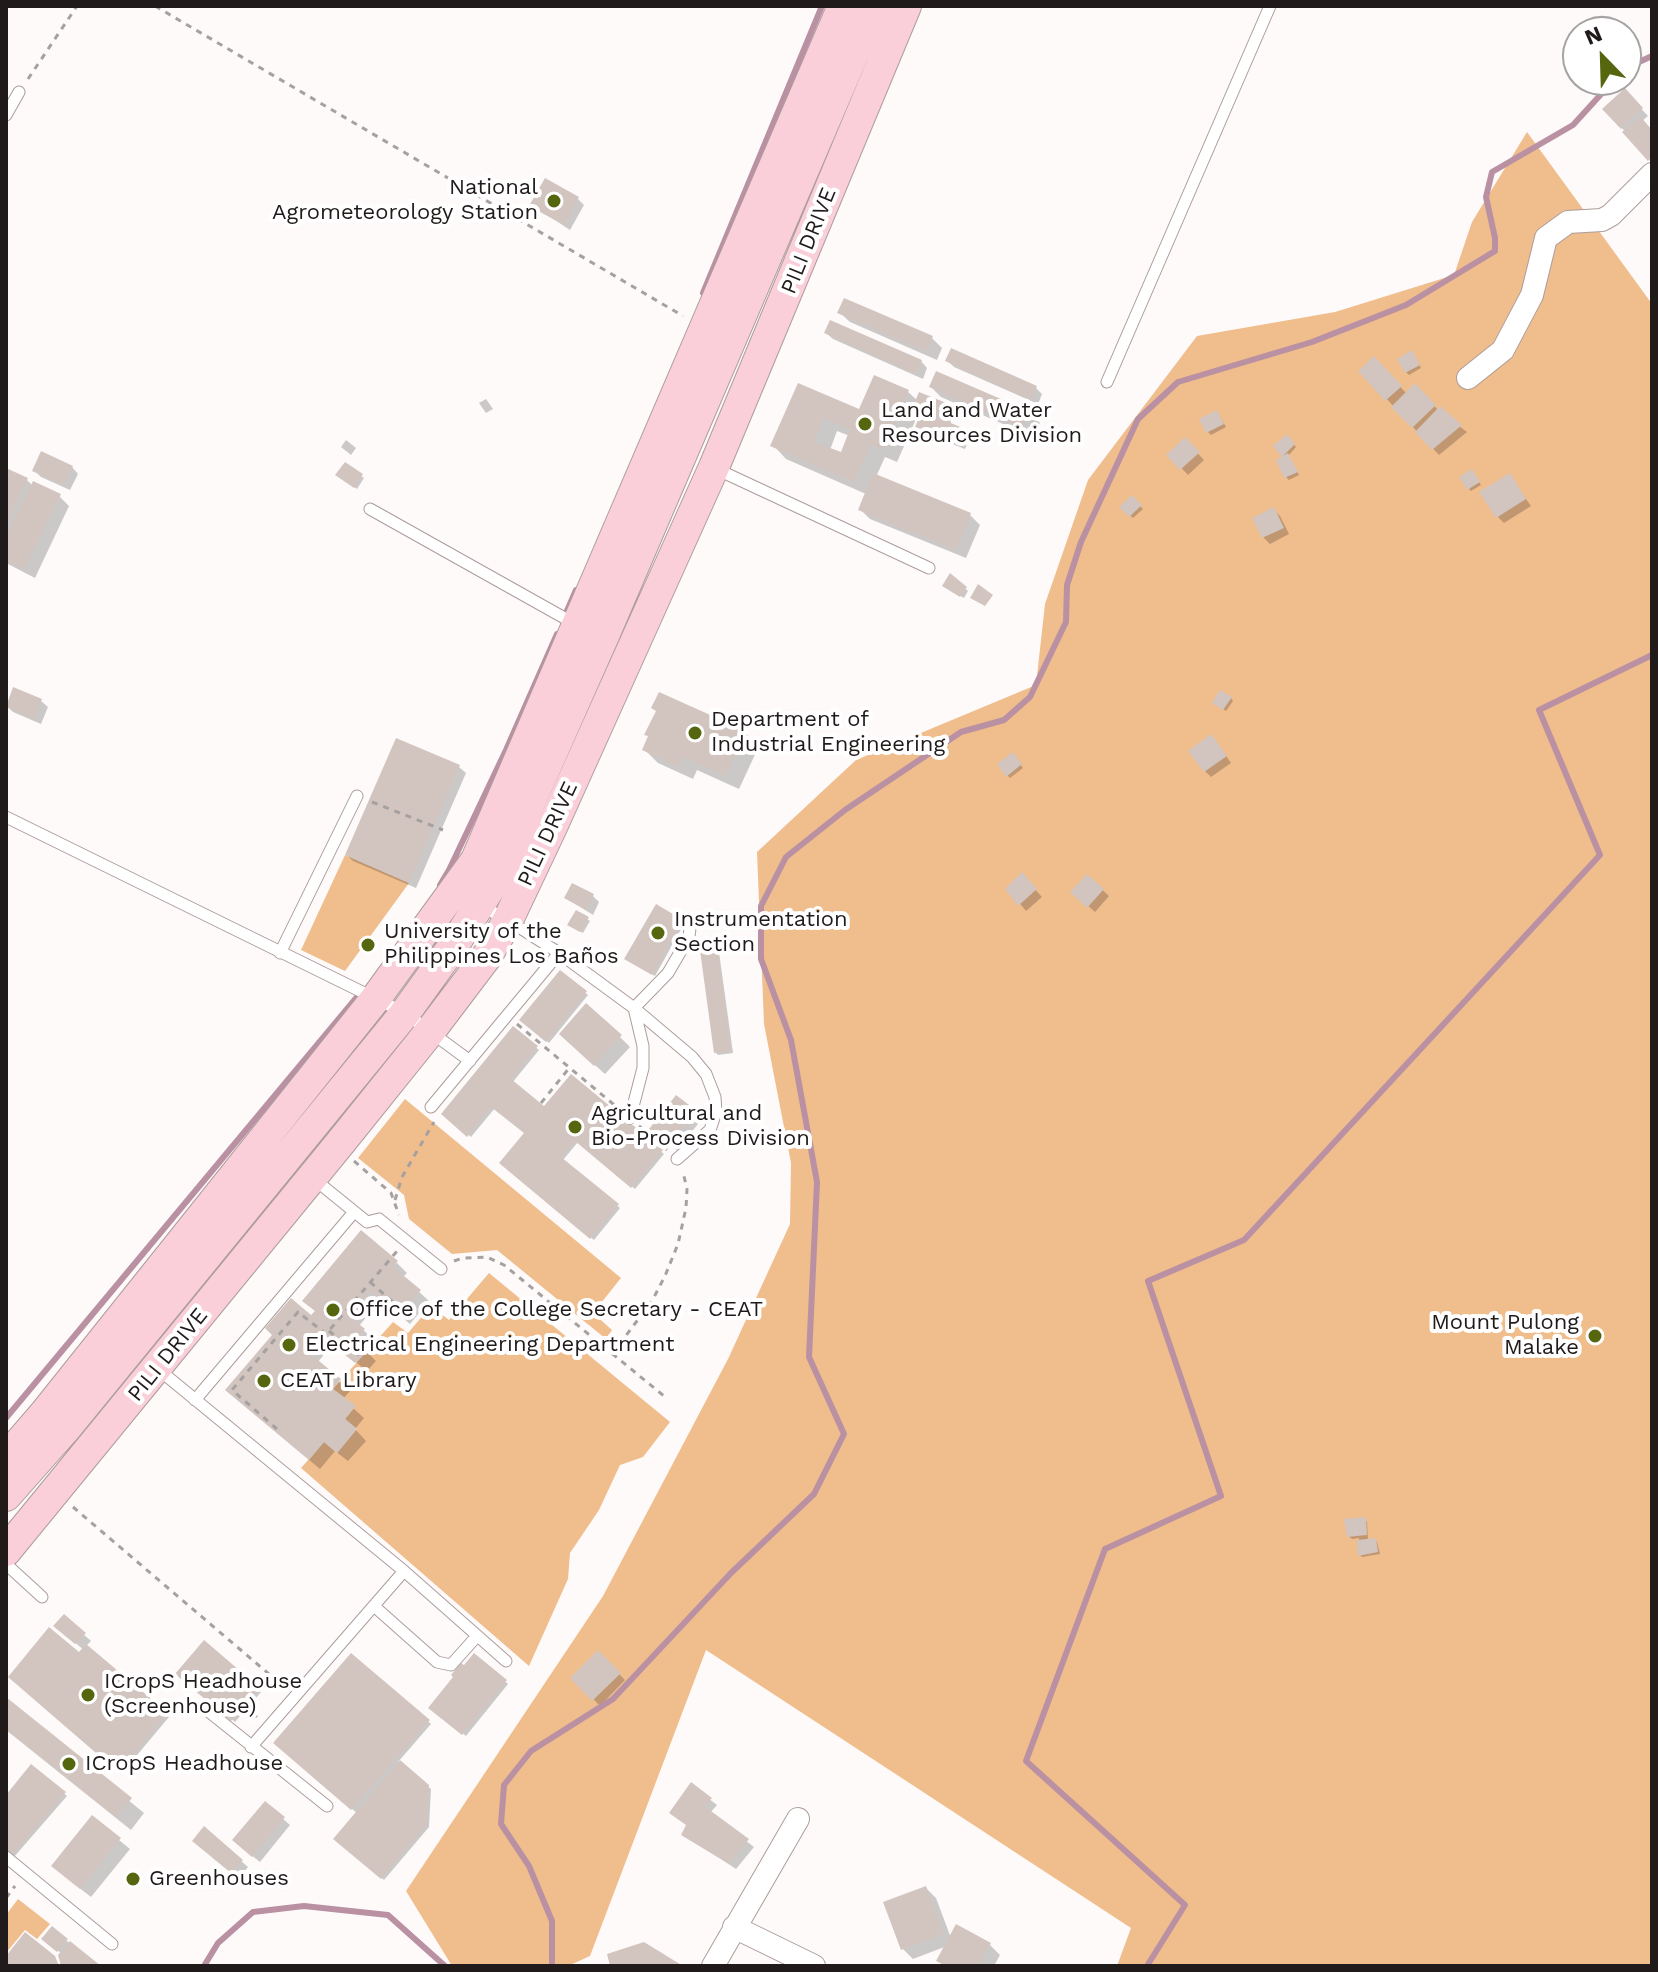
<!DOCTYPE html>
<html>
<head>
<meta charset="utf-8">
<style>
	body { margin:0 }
	#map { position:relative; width:1658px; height:1972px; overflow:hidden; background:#fefafa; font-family:"Work Sans",sans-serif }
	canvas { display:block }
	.frame { position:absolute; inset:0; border:8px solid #201b1a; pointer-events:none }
	.north { position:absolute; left:1562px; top:16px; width:80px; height:80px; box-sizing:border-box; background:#fff; border:2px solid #a6a4a3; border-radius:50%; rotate:337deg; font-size:22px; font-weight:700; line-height:32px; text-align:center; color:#201b1a }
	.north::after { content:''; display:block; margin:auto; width:28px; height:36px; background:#55660f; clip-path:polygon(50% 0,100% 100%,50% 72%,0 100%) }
</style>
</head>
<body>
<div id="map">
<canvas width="1658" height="1972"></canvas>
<div class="frame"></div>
<div class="north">N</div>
</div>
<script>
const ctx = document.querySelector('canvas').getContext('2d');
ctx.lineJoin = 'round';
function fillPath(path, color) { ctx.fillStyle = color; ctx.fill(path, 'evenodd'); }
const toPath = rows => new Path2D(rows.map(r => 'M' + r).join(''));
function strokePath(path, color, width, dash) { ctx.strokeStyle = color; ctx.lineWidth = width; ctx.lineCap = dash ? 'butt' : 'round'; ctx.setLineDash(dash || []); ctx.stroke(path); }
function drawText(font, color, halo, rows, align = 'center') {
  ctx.font = font + ' "Work Sans",sans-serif'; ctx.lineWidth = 8; ctx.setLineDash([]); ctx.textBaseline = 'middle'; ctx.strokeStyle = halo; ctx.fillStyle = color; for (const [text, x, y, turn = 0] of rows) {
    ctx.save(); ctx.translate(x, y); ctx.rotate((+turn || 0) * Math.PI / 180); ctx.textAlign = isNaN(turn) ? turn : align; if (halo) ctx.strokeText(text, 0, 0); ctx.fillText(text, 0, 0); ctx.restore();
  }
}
fillPath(toPath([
	[1527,132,1652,304,1652,1966,1117,1966,1131,1928,706,1650,590,1956,568,1966,452,1966,406,1891,603,1596,728,1359,790,1224,791,1163,764,1024,757,852,856,760,1036,685,1045,604,1088,480,1197,336,1335,312,1454,275,1472,222],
	[345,855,409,883,345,971,301,950],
	[405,1099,621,1278,593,1313,612,1330,606,1339,497,1250,452,1254,409,1219,404,1195,358,1158],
	[489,1273,670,1422,643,1457,620,1465,599,1510,570,1553,568,1579,529,1666,301,1468,324,1442,337,1453,357,1429,345,1419,355,1406,333,1389,393,1322,408,1333,431,1306,449,1320],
	[18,1899,50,1924,37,1939,25,1930,6,1953,6,1915]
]), '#f0bd8d');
fillPath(toPath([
	[1625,91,1648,116,1642,121,1652,132,1652,162,1605,109],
	[546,181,578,199,584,205,570,230,532,205],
	[845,300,932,338,942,348,937,360,850,322,839,312],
	[826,333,921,361,927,368,923,379,833,339],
	[1414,355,1421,368,1409,375,1406,372],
	[1374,359,1407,394,1415,386,1439,411,1467,432,1439,455,1371,382],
	[947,360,1036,388,1042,394,1038,404,954,367],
	[799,385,860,412,908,392,918,401,948,406,954,412,950,425,964,430,970,437,965,449,924,433,918,426,923,413,920,410,897,462,885,457,876,477,970,515,980,525,966,558,870,519,860,509,866,494,786,459,773,445],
	[837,431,850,436,842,455,830,450],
	[931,387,1029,413,1040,423,1033,437,941,397],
	[486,399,493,409,486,413,479,403],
	[1219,415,1226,427,1211,435,1208,432],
	[1287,437,1296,447,1288,456,1299,475,1289,480,1286,477,1285,457,1276,446],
	[346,440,356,448,351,455,341,447],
	[1185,440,1204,460,1188,475,1169,455],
	[345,464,364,478,357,489,340,477],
	[72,467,78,474,70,490,41,477,34,470],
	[6,470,27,480,33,486,59,496,69,506,35,578,6,563],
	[1474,474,1481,485,1471,491,1469,489],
	[1509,475,1531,506,1504,523,1498,517],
	[1132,498,1143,509,1133,518,1122,507],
	[1273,509,1280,516,1289,534,1270,544,1263,537],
	[951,576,968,591,964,598,947,588],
	[14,689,41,701,48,707,41,724,13,712,7,706],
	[1231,698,1233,701,1226,711,1217,705],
	[745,733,759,746,739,789,697,770,693,779,658,763,644,749],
	[397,740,459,767,466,773,416,888,353,861,347,855],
	[1217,743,1231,763,1211,777,1205,771],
	[1013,755,1023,768,1010,778,1007,775],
	[1022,875,1042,897,1026,911,1008,889],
	[1087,876,1109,896,1095,912,1073,892],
	[593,896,599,902,593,915,566,898],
	[587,919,590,921,583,933,572,927],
	[682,922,684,924,655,976,629,961],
	[715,943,718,945,733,1053,718,1055,716,1053],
	[560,973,588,995,549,1043,522,1020],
	[513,1029,539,1050,512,1083,545,1109,571,1077,664,1154,635,1189,578,1142,563,1160,620,1208,594,1240,501,1163,526,1133,495,1108,471,1137,444,1114],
	[620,1037,630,1047,605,1074,571,1044],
	[677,1098,702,1119,677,1150,658,1135],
	[397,1263,407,1273,403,1277,429,1301,410,1324,381,1299,359,1326,374,1340,365,1350,376,1361,367,1371,333,1344,317,1363,350,1391,343,1399,364,1418,355,1429,366,1441,348,1461,335,1451,320,1469,238,1400,316,1312,305,1301],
	[1365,1519,1367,1522,1368,1540,1375,1540,1377,1542,1380,1554,1362,1557,1360,1555,1359,1538,1352,1539,1349,1536],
	[64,1617,91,1641,86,1646,169,1717,122,1773,10,1677,79,1655,84,1650,62,1632],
	[205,1643,261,1692,235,1722,178,1674],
	[598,1653,625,1680,600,1706,573,1678],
	[352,1655,431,1724,398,1762,431,1789,429,1827,384,1880,336,1839,358,1814,275,1743],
	[474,1656,508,1684,466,1736,431,1707],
	[6,1700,144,1813,131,1830,6,1730],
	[31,1767,67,1796,14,1857,6,1850,6,1798],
	[691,1785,717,1805,710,1813,754,1847,736,1869,683,1834,687,1826],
	[266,1804,290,1825,260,1862,241,1847],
	[92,1818,130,1849,91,1897,64,1876],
	[205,1829,248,1867,239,1878,201,1847],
	[926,1888,936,1898,951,1938,990,1945,1000,1955,994,1966,944,1966,939,1961,947,1946,913,1959,903,1949],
	[52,1929,98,1966,63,1966,62,1954,44,1939]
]), '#0003');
strokePath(toPath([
	[1626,68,1652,56],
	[703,293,822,6],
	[563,620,576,590],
	[440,885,449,870,506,750,557,634],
	[6,1418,362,991],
	[204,1966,218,1943,253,1912,304,1906,388,1915,445,1966],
	[552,1966,552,1921,529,1866,501,1824,504,1785,531,1751,613,1699,731,1573,814,1494,844,1434,809,1357,817,1182,791,1040,761,959,761,906,786,857,845,810,961,732,1004,720,1030,697,1066,622,1067,585,1081,542,1138,419,1178,382,1312,342,1406,305,1495,251,1495,238,1486,197,1492,172,1573,125,1614,80],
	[1147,1966,1185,1905,1026,1761,1105,1549,1221,1496,1148,1281,1244,1240,1600,855,1539,710,1652,655]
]), '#ba91a3', 6);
fillPath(toPath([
	[1625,88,1643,108,1621,129,1602,109],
	[1640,116,1652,130,1652,157,1648,161,1622,132],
	[545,178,579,197,564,225,529,206],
	[844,298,933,336,927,351,837,313],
	[830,320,922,360,916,374,824,333],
	[951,348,1037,386,1031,400,945,361],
	[1412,350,1420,365,1405,373,1397,359],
	[1374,356,1402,386,1385,401,1358,371],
	[936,371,1031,412,1023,428,929,387],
	[874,375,909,390,882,449,871,444,854,482,770,446,798,383,859,409],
	[823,418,850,429,841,452,814,442],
	[1415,383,1436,405,1412,428,1391,407],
	[919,392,949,404,943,418,913,406],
	[1440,406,1462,425,1432,450,1415,432],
	[1217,410,1224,424,1206,433,1199,419],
	[922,411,965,429,959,444,915,427],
	[1287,434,1295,444,1282,457,1273,446],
	[1185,437,1200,452,1180,470,1166,455],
	[41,451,73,466,64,485,32,471],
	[1288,453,1298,472,1284,478,1276,460],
	[345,462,363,474,354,488,335,475],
	[6,468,28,478,6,526],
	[1472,469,1480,482,1467,490,1459,477],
	[873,473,971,513,956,550,858,510],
	[1510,473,1526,499,1496,518,1479,492],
	[33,481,61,494,24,569,6,561,6,537],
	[1132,495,1142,505,1129,517,1119,507],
	[1274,507,1284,528,1262,538,1252,518],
	[950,573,967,587,960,597,942,586],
	[978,584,993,595,985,606,970,598],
	[13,687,42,699,34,719,6,707],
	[1220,690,1232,697,1223,710,1212,703],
	[659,692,746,731,725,776,683,757,679,767,642,750,648,736,644,735,656,711,651,708],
	[1211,734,1227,756,1204,772,1188,751],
	[396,738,460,765,409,883,345,855],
	[1013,752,1022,764,1006,777,997,764],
	[1022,872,1037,889,1018,906,1005,889],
	[1087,874,1104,889,1087,908,1070,892],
	[572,883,594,894,586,910,564,898],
	[656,904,683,920,652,975,624,959],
	[576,910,589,917,580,932,567,925],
	[716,940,731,1051,714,1053,699,943],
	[560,970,587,991,546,1042,519,1020],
	[586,1003,622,1035,594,1066,559,1034],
	[513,1026,538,1046,511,1079,544,1106,571,1074,663,1150,631,1188,575,1141,561,1157,619,1204,590,1239,499,1163,524,1133,491,1107,467,1137,441,1114],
	[676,1095,697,1111,670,1145,649,1129],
	[361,1230,398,1261,393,1267,421,1290,399,1315,370,1291,349,1316,365,1329,356,1340,368,1349,355,1363,322,1336,308,1352,341,1379,333,1389,356,1406,345,1419,357,1429,337,1453,324,1442,309,1460,225,1390,272,1335,265,1328,291,1298,311,1315,315,1311,302,1301],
	[1366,1517,1367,1535,1347,1537,1344,1519],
	[1376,1538,1378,1552,1358,1556,1357,1540],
	[64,1614,86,1633,75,1644,53,1626],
	[49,1627,79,1652,86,1644,168,1713,118,1772,8,1677],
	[204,1640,260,1688,231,1721,175,1674],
	[598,1650,621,1673,592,1701,570,1678],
	[351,1653,430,1720,351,1810,273,1743],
	[474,1653,507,1680,462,1735,428,1708,453,1677,451,1675,461,1663,464,1665],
	[6,1697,132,1798,116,1817,6,1729],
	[400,1760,429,1785,427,1824,381,1879,333,1839],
	[31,1764,66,1792,11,1856,6,1852,6,1795],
	[691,1782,712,1798,704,1806,749,1839,729,1864,681,1835,686,1825,669,1813],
	[265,1801,285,1817,252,1857,232,1840],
	[92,1815,121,1838,80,1889,51,1866],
	[204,1826,243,1860,231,1873,192,1841],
	[926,1886,944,1934,901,1950,883,1902],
	[956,1924,991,1943,978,1966,946,1966,936,1961],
	[52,1926,68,1939,57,1952,41,1939],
	[25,1932,55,1956,59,1966,6,1966,6,1956],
	[70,1941,101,1966,61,1966,58,1955],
	[644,1942,683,1966,610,1966,607,1954]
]), '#d2c4be');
const lane = toPath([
	[6,115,19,92],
	[1107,382,1270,6],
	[714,468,929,568],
	[370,509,577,625],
	[6,817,405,1013,470,1061],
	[479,905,508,920,559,953,634,1008,692,1057,706,1074,715,1097,716,1112,710,1130,677,1159],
	[280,953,357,796],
	[431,1107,559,953],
	[630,1118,643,1068,643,1046,634,1008,668,973,689,937,690,928],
	[314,1179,367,1222,379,1219,441,1269],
	[158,1369,404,1571,506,1661],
	[195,1400,354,1212],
	[6,1564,42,1597],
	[375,1607,437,1662,451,1665,477,1636],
	[203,1707,327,1806],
	[251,1747,404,1571],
	[6,1857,112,1944]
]);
const street = toPath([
	[1468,378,1503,350,1532,295,1546,238,1568,222,1602,220,1611,215,1652,174],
	[734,1927,814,1966],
	[713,1966,798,1819]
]);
const secondary = toPath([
	[6,1458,44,1414,376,998,476,860,843,6],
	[6,1496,67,1427,405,1013,454,945,497,877,603,638,874,6],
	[6,1551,341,1142,431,1030,487,956,508,920,552,827,714,467,906,6]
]);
strokePath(lane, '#ac9d9b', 13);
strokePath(street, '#ac9d9b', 24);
strokePath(secondary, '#ac9d9b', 32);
strokePath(toPath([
	[155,6,683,316],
	[28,79,77,6],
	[372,802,443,830],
	[517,1024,618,1108],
	[541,1103,570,1067],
	[639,1126,667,1150],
	[354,1161,391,1193,399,1215],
	[395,1200,402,1177,434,1122],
	[454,1261,463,1258,487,1257,504,1265,664,1396],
	[370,1282,401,1309],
	[329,1331,359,1355],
	[612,1354,652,1301,665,1276,678,1244,686,1208,687,1189,683,1172],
	[277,1429,232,1390,298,1312,326,1334,398,1250],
	[73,1507,283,1686],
	[244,1707,257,1717],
	[6,1898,15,1886]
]), '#a6a1a1', 3, [6, 6]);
strokePath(lane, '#fff', 11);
strokePath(street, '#fff', 22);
strokePath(secondary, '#facfda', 30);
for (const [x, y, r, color] of [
	[554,201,8,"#55660f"],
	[865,424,8,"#55660f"],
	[695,733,8,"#55660f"],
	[658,933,8,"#55660f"],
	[368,945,8,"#55660f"],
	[575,1127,8,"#55660f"],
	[333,1310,8,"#55660f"],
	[1595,1336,8,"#55660f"],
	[289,1345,8,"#55660f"],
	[264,1381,8,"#55660f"],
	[88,1695,8,"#55660f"],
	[69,1764,8,"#55660f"],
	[133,1879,8,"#55660f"]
]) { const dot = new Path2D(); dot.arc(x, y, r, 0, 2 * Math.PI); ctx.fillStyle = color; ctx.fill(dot); strokePath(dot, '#fff', 3); }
drawText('22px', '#201b1a', '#fff', [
	["National",538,188,"right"],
	["Agrometeorology Station",538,213,"right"],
	["Land and Water",881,411],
	["Resources Division",881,436],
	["Department of",711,720],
	["Industrial Engineering",711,745],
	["Instrumentation",674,920],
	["Section",674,945],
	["University of the",384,932],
	["Philippines Los Baños",384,957],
	["Agricultural and",591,1114],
	["Bio-Process Division",591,1139],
	["Office of the College Secretary - CEAT",349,1310],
	["Mount Pulong",1579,1323,"right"],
	["Malake",1579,1348,"right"],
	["Electrical Engineering Department",305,1345],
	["CEAT Library",280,1381],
	["ICropS Headhouse",104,1682],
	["(Screenhouse)",104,1707],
	["ICropS Headhouse",85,1764],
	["Greenhouses",149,1879]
], 'left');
drawText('22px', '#201b1a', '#fff', [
	["PILI DRIVE",809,241,-68],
	["PILI DRIVE",548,834,-65],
	["PILI DRIVE",168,1355,-51]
]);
</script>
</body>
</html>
